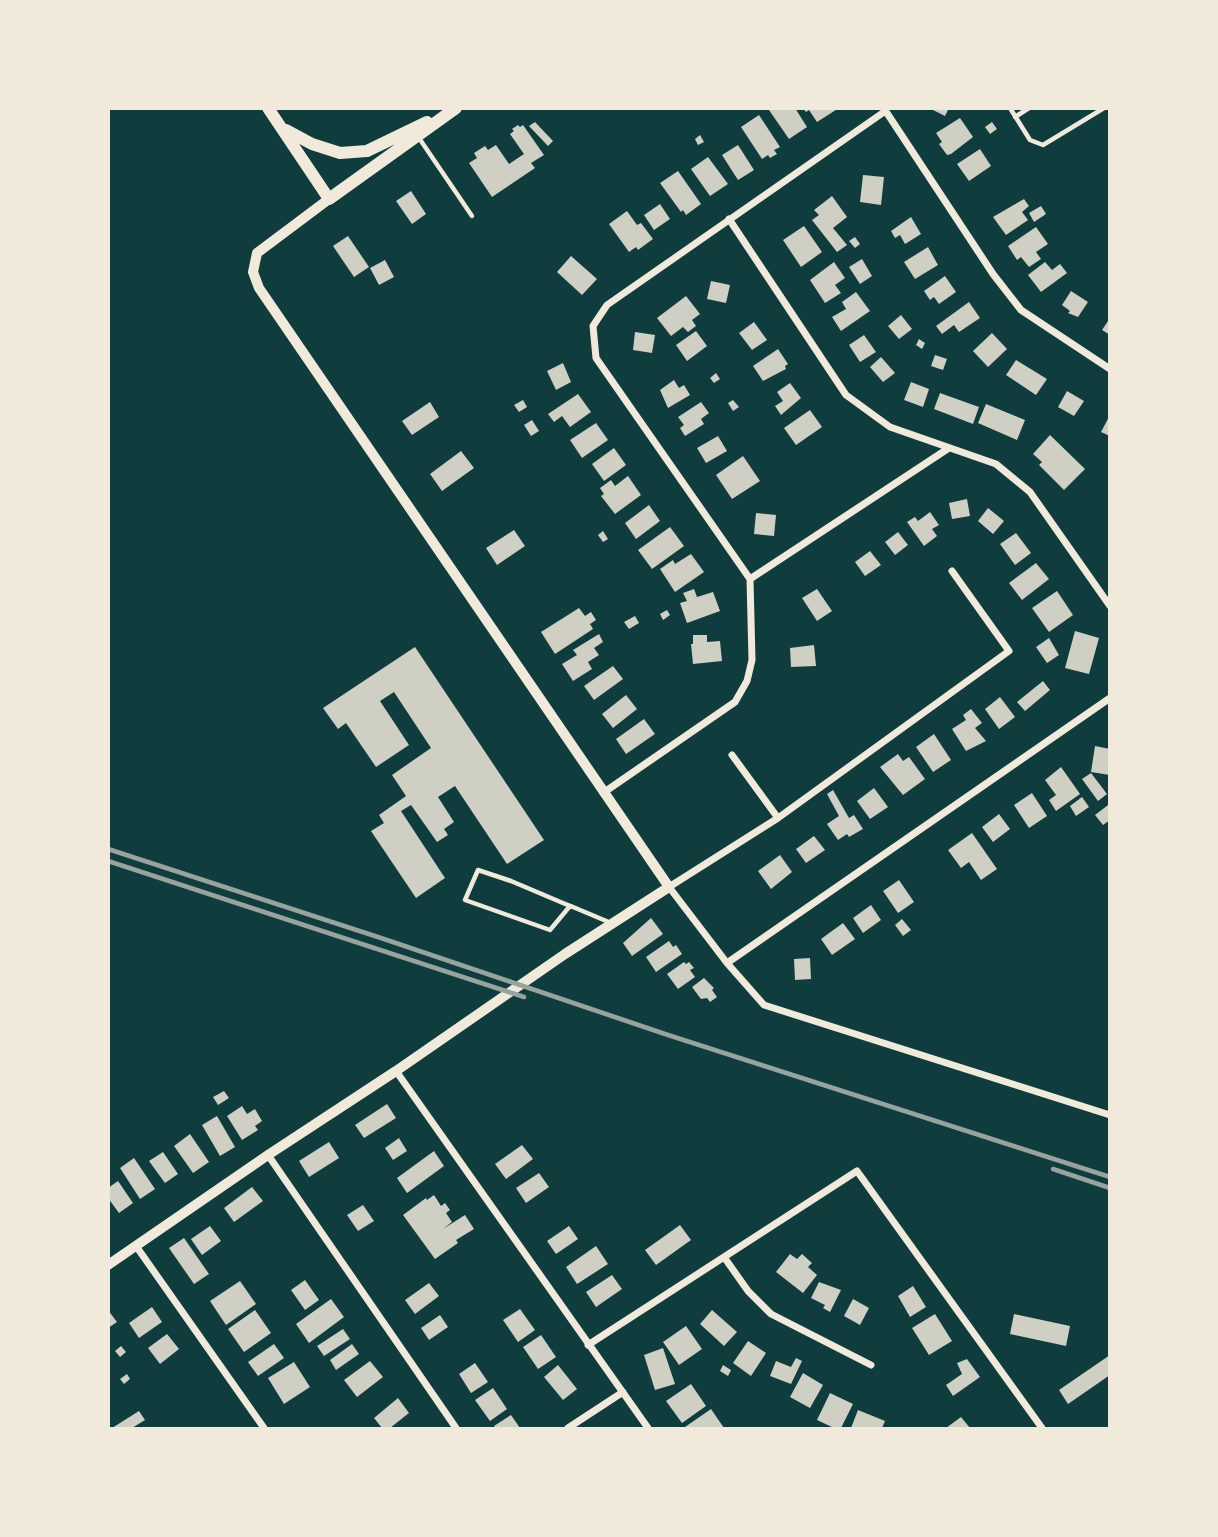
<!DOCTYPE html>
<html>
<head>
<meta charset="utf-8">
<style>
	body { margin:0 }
	#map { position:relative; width:1218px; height:1537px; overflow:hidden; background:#0f3d3e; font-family:"Golos Text",sans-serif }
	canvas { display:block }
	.frame { position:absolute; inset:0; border:110px solid #f1e9da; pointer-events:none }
</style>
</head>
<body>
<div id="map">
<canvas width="1218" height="1537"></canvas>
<div class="frame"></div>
</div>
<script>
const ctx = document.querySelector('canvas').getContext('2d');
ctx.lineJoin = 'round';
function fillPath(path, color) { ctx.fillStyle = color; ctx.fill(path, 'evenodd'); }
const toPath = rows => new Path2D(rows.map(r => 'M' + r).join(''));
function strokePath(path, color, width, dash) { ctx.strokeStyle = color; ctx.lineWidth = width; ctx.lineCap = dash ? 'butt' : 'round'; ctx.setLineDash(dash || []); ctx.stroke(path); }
fillPath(toPath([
	[772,108,784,108,785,110,795,108,807,127,789,139,769,110],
	[803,108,839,108,817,122,809,110,806,112],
	[929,108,949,108,945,116],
	[759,115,780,147,774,150,777,154,770,158,768,155,762,159,741,127],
	[960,118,973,137,951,154,947,155,939,144,942,142,936,133],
	[535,122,553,141,548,146,529,126],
	[992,122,997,129,990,134,985,127],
	[518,125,520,127,523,125,544,155,531,163,535,168,492,197,469,163,477,158,474,153,485,146,488,150,496,145,509,164,524,154,510,134,514,131,512,129],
	[700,135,704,142,698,145,695,139],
	[738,145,754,170,738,180,722,155],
	[980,149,991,166,969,181,957,164],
	[708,157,728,184,710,196,691,169],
	[678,171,701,204,686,215,683,210,681,212,660,183],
	[863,175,884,177,881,205,860,202],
	[411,191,426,214,412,224,396,201],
	[832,196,847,217,833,228,847,245,837,252,812,220,819,215,814,210],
	[1024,199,1029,206,1022,212,1028,220,1006,235,993,217],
	[660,204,670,219,654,230,644,215],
	[1041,206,1046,214,1034,222,1029,213],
	[627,211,637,225,641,223,653,239,638,250,636,247,629,252,609,224],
	[911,217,921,234,905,244,900,235,895,238,891,231],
	[804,226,822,252,801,267,783,240],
	[1036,227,1048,244,1036,252,1041,259,1029,267,1021,257,1017,260,1008,246],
	[348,236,369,267,354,277,333,246],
	[855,237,860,244,855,248,849,241],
	[928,247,938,265,915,279,904,262],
	[571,256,597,279,582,295,557,272],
	[862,259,872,276,860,284,849,267],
	[385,260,394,277,379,285,370,268],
	[834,262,845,278,835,285,841,293,825,303,810,280],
	[1045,262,1052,270,1060,264,1067,273,1041,292,1028,275],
	[945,276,956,292,939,304,934,297,930,300,924,291],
	[711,281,730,285,726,303,707,299],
	[1071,291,1088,302,1078,317,1068,313,1070,311,1062,305],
	[856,292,870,311,841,331,832,317,846,309,842,302],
	[686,296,700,314,692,320,696,326,688,332,683,327,671,336,657,318],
	[969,302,980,318,959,332,954,325,942,334,936,326],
	[901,315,912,329,899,339,888,326],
	[1110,318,1110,335,1102,330],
	[754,322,767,340,752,350,739,333],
	[696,331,707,346,687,361,676,345],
	[635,332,655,335,652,353,633,350],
	[992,333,1007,349,988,367,973,351],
	[864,335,876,352,860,362,849,345],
	[919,339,925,343,922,349,916,345],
	[778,349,788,364,785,366,786,369,763,381,753,366],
	[935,355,947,359,943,370,931,366],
	[881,357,895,373,883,382,870,367],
	[1016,360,1047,379,1036,395,1006,375],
	[563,363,571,382,556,390,547,371],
	[716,373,720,379,714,383,710,378],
	[674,380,679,388,684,385,690,395,668,408,660,390],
	[911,382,929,389,923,407,904,400],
	[790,383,801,398,781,415,775,406,783,401,777,392],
	[1067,391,1084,401,1074,416,1058,407],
	[940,393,979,407,973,424,934,409],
	[578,394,591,412,570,427,562,416,554,422,548,414],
	[523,400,527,407,519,412,514,405],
	[733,400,739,407,733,411,728,403],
	[430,402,439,417,412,435,402,421],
	[701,402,709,413,701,419,704,424,685,436,680,428,684,425,678,417],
	[986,404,1025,420,1017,440,978,423],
	[810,410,822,427,796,445,784,428],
	[1110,415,1110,436,1101,432],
	[532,420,539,431,531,436,524,425],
	[596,423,608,440,582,458,570,440],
	[1050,435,1085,469,1064,490,1039,465,1042,462,1033,454],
	[718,436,727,451,706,463,697,448],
	[614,448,626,465,604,481,592,464],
	[461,451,474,468,442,491,430,474],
	[743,456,760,481,732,499,716,475],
	[628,476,641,495,615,514,601,496,604,494,600,488,611,480,615,486],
	[967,499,970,516,952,519,949,503],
	[649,505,660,521,636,539,625,523],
	[988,508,1004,521,993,534,978,521],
	[930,512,939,525,932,529,937,536,924,546,907,522,915,517,918,521],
	[756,513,776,515,774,536,754,534],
	[670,527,684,546,652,569,638,550],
	[514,530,525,546,497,565,486,548],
	[603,531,608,539,603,542,598,535],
	[898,532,908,545,895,555,885,542],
	[1016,533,1031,553,1015,565,1000,544],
	[870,551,881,565,865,576,855,562],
	[691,554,704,572,675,592,660,569,673,560,675,564],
	[1036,563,1049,579,1022,600,1009,583],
	[694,589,697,597,713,592,720,611,687,623,680,603,687,601,683,593],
	[817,589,832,611,817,621,802,598],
	[1057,591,1073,615,1049,632,1032,608],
	[579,608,585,616,591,612,596,620,590,624,593,629,555,654,541,632],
	[667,610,670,615,663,620,660,614],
	[635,616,639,623,629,629,624,622],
	[1075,631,1099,638,1089,674,1065,668],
	[599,634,603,642,594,648,599,655,588,662,592,669,573,681,562,664,577,655,573,650],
	[693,635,707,635,707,642,720,641,722,661,693,664,691,644,693,644],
	[1049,638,1059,655,1047,663,1036,647],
	[814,645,816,666,791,667,790,648],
	[415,647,544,840,507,864,455,786,438,797,454,822,444,829,448,835,437,842,411,805,401,811,445,878,416,898,371,831,384,823,379,815,406,796,392,775,431,748,394,692,380,701,409,745,376,767,346,723,338,729,323,708],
	[613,666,623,679,594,700,584,686],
	[1043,681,1050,690,1025,711,1017,702],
	[626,695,637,709,613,728,602,714],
	[1000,697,1015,717,999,729,985,709],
	[971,709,982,723,975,728,986,741,966,751,952,729,966,720,963,715],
	[644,719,655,734,626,754,616,739],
	[934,734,951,760,933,772,916,747],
	[1095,746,1110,749,1110,775,1091,772],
	[898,754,903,761,909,757,925,779,903,795,880,767],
	[1061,767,1080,794,1056,811,1049,800,1056,795,1045,780],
	[1091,773,1107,794,1098,801,1082,779],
	[874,788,888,807,870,819,857,801],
	[833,790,849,818,854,815,863,829,849,837,847,834,838,840,827,824,839,816,827,794],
	[1032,793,1047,816,1029,828,1014,805],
	[1082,797,1089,807,1076,816,1070,806],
	[1108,805,1110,820,1103,825,1095,815],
	[999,814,1010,829,993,842,982,827],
	[972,833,997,869,981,880,969,862,961,868,948,850],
	[814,836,825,850,806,863,796,849],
	[780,855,792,872,771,889,758,871],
	[899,880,914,902,898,913,883,891],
	[871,905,881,920,863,933,853,918],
	[651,918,663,934,632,956,623,943],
	[902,919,911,930,903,936,895,925],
	[843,923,855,939,832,955,821,939],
	[669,941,673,947,676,945,682,954,656,972,646,957],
	[810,958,811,979,795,980,794,959],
	[684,962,686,964,689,962,694,968,690,970,695,977,678,989,667,974],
	[704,978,714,988,712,990,717,997,710,1002,707,998,701,999,692,987],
	[224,1091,229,1098,218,1105,213,1097],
	[387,1104,396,1118,364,1138,355,1125],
	[242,1106,247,1114,255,1109,262,1121,255,1126,258,1130,242,1140,227,1116],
	[217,1116,235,1147,220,1156,202,1125],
	[190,1134,209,1162,193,1173,174,1146],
	[399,1138,407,1151,393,1160,385,1148],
	[329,1142,339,1158,309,1177,299,1161],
	[522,1145,533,1159,506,1179,495,1164],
	[434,1151,444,1166,407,1193,397,1178],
	[163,1152,178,1174,165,1183,149,1161],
	[134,1158,155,1189,140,1199,120,1168],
	[539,1173,549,1187,526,1203,516,1188],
	[118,1181,133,1203,119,1213,108,1198,108,1188],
	[252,1187,263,1201,234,1222,224,1208],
	[434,1195,441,1206,445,1203,450,1210,446,1213,452,1222,443,1229,465,1215,474,1229,456,1240,458,1243,435,1259,403,1215,426,1198,427,1200],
	[363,1205,374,1221,358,1231,347,1215],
	[680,1225,691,1240,656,1265,645,1250],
	[210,1226,221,1241,202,1255,191,1239],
	[569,1226,578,1239,556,1254,547,1241],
	[184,1238,209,1274,194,1284,169,1248],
	[596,1246,608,1264,577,1284,566,1267],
	[790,1254,797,1259,802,1254,812,1263,808,1267,817,1275,803,1293,776,1272],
	[612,1275,622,1289,596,1307,586,1292],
	[305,1280,319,1300,305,1310,291,1290],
	[240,1281,256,1304,226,1325,210,1301],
	[819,1282,841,1290,830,1312,823,1308,825,1305,811,1298],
	[429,1283,439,1296,415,1314,405,1300],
	[913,1286,926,1307,910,1317,898,1296],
	[331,1299,344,1317,309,1343,296,1324],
	[853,1299,869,1308,860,1325,844,1316],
	[152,1307,162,1322,139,1338,129,1323],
	[520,1309,535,1330,518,1342,503,1320],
	[108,1310,117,1322,108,1328],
	[255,1310,271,1333,244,1352,228,1329],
	[712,1310,737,1332,724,1346,700,1324],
	[935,1314,952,1341,929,1355,912,1328],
	[1014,1314,1070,1326,1066,1346,1010,1334],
	[440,1315,448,1327,429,1340,421,1328],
	[686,1326,702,1349,679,1365,663,1342],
	[343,1329,350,1339,324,1356,317,1346],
	[167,1334,179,1349,160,1364,148,1348],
	[541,1335,556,1357,538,1369,523,1347],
	[748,1341,766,1353,751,1376,733,1363],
	[274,1344,284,1358,258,1376,248,1362],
	[352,1344,359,1354,336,1370,330,1360],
	[121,1346,126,1352,120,1357,115,1351],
	[663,1348,675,1384,655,1390,644,1355],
	[1110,1355,1110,1375,1068,1404,1059,1390],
	[796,1358,802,1361,791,1384,770,1376,776,1361,791,1367],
	[967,1359,980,1377,953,1396,946,1385,962,1374,957,1363],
	[370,1361,383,1377,357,1397,344,1380],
	[294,1362,310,1387,284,1404,268,1378],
	[475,1363,488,1382,471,1393,459,1374],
	[558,1365,577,1389,563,1400,544,1377],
	[723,1365,731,1370,728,1376,720,1371],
	[803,1373,823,1385,810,1408,790,1397],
	[127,1374,130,1379,124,1384,120,1379],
	[691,1384,706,1406,682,1423,666,1401],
	[493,1388,507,1409,490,1421,475,1400],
	[830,1393,853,1404,841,1428,834,1428,817,1420],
	[398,1398,409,1413,390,1428,382,1428,374,1418],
	[711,1409,724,1428,686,1428,685,1427],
	[858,1410,885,1421,882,1428,851,1428],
	[139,1411,145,1420,132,1428,112,1428],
	[511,1415,520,1428,495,1428,494,1426],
	[961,1417,970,1428,946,1428]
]), '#cfcfc3');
strokePath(toPath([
	[1010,108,1030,140,1043,145,1104,108],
	[1015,117,1029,108],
	[419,138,472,216],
	[570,906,550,930,465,900,478,870,511,881,570,906,573,907,611,923]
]), '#f1e9da', 4.5);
strokePath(toPath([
	[885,110,993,274,1021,310,1110,369],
	[729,219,846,395,890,427,996,464,1030,492,1110,606],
	[952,571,1009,651,778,818,669,887,727,963,764,1005,1110,1115],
	[750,579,596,358,593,326,607,305,884,112],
	[750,579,949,448],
	[732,755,778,818],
	[603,793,735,702,747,681,752,660,750,579],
	[727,963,1110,698],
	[396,1071,648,1428],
	[268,1155,456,1428],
	[136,1246,264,1428],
	[724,1257,748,1291,771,1314,871,1365],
	[588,1345,857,1171,1042,1428],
	[568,1428,623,1392]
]), '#f1e9da', 7);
strokePath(toPath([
	[108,1265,268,1155,396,1071,565,954,669,887,259,288,253,272,257,253,329,199]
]), '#f1e9da', 10);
strokePath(toPath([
	[268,108,329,199,456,108],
	[286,130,312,144,340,153,367,151,427,122]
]), '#f1e9da', 12);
strokePath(toPath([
	[108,849,381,938,668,1035,1110,1177],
	[108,861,524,997],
	[1053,1169,1110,1188]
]), '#97a49c', 4.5);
</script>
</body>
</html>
